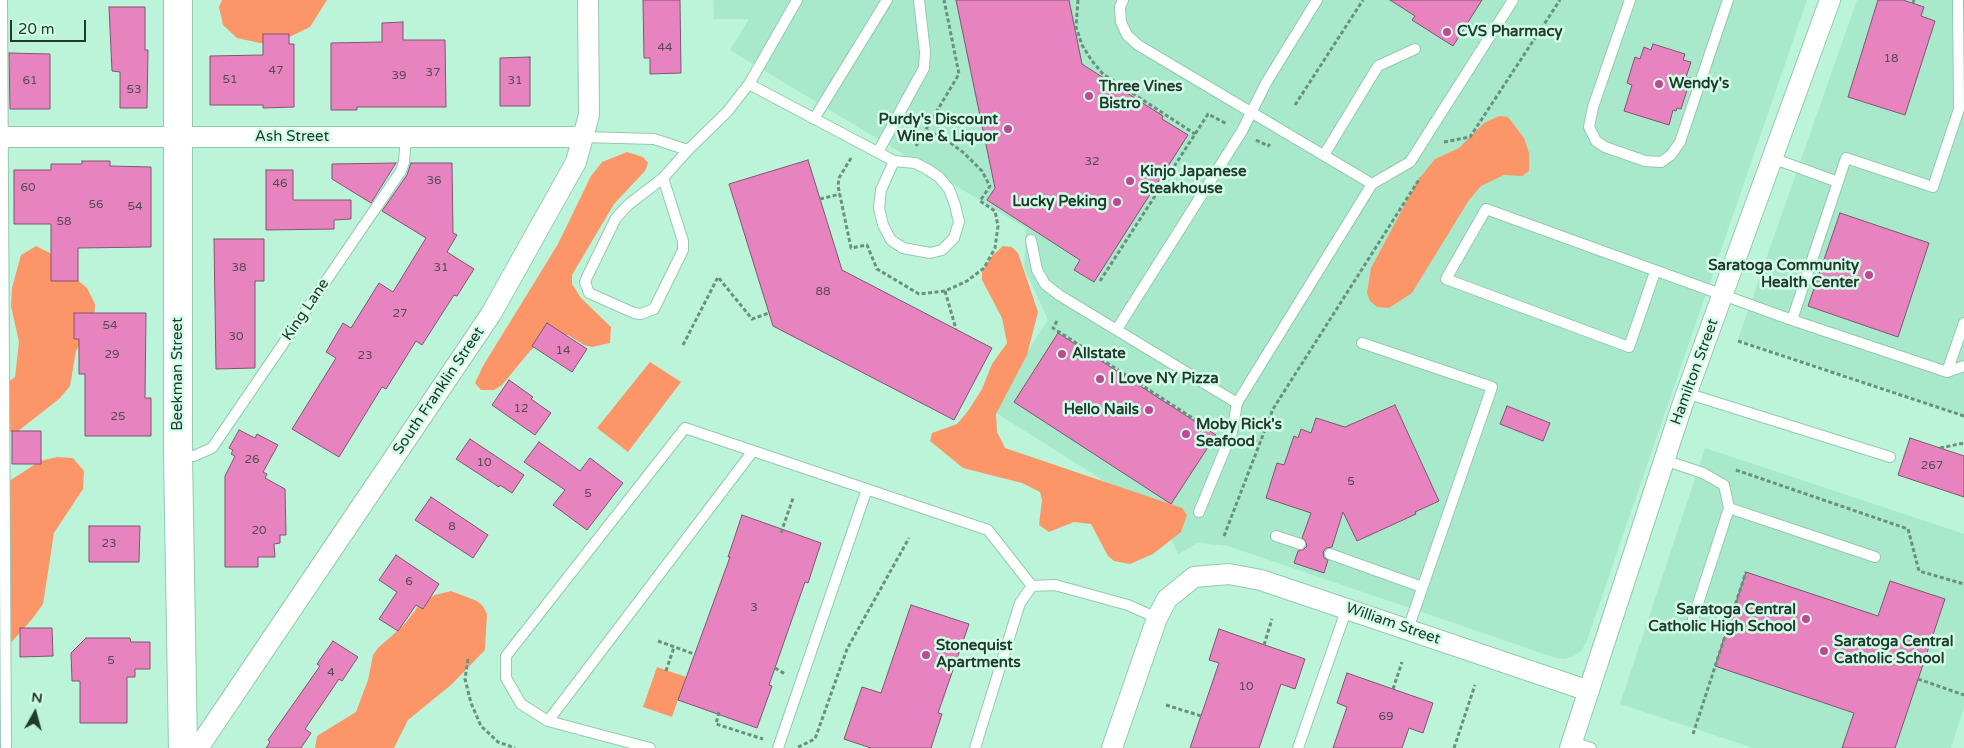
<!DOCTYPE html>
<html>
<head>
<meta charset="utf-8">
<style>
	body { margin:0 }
	#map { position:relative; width:1964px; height:748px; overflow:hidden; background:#bcf4d9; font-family:"Varela Round",sans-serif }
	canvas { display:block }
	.north { position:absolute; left:10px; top:688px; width:50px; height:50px; -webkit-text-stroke:4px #d2fee8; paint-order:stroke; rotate:7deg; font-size:14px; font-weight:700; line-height:20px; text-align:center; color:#23392f }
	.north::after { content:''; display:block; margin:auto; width:18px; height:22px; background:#23392f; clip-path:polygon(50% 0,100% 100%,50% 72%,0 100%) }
	.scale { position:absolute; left:10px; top:20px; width:76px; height:22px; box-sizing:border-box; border:2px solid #23392f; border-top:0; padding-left:6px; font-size:15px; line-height:18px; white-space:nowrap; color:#23392f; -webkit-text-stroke:4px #d2fee8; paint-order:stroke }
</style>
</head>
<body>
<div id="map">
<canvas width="1964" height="748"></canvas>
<div class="north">N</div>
<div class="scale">20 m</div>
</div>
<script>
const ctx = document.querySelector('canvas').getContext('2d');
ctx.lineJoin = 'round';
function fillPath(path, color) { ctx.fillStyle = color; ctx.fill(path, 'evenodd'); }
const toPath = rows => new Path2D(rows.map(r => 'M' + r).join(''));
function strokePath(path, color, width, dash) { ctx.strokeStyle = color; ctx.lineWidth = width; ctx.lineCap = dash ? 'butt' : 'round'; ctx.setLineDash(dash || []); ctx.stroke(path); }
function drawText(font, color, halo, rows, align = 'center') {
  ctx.font = font + ' "Varela Round",sans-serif'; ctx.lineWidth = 5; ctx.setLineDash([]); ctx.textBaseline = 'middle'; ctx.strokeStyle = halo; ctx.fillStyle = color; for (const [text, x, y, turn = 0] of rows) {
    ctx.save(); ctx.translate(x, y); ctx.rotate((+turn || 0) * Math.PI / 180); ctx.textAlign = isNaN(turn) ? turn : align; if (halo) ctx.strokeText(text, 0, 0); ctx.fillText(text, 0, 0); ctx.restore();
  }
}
fillPath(toPath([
	[713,0,1807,0,1586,643,1581,651,1574,656,1565,659,1556,658,1228,546,1198,543,1178,554,1161,517,990,409,1048,320,1024,267,1026,228,730,50,749,19,714,19],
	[1857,0,1964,0,1964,416,1738,339],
	[1705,448,1964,534,1964,708,1951,748,1753,748,1620,704]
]), '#a9e9cb');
fillPath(toPath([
	[222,0,327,0,310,27,277,43,260,43,237,38,223,25,219,7],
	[1499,116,1508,117,1524,138,1529,153,1529,171,1522,176,1504,175,1481,186,1469,200,1412,293,1389,308,1377,307,1370,301,1367,293,1371,268,1418,180,1435,159,1459,148,1484,123],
	[627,152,643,157,648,163,645,171,614,204,572,275,572,284,581,298,611,327,610,343,592,347,584,345,568,335,550,334,530,351,502,385,494,390,481,390,475,383,483,366,558,244,591,176,602,162],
	[36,246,50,253,61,266,87,288,95,304,94,322,76,351,70,386,59,399,17,432,0,432,0,388,15,377,19,342,11,306,12,288,21,255],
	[1003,246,1012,247,1018,253,1038,312,1027,355,996,414,997,432,1005,448,1182,508,1187,515,1181,532,1153,554,1130,564,1114,561,1108,556,1091,524,1074,522,1049,532,1039,525,1042,500,1040,492,1022,483,963,468,930,441,932,433,957,424,968,411,982,389,992,364,1007,343,1002,318,982,280,982,272,991,257],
	[650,362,681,382,628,452,597,428],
	[57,457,73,458,84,471,83,489,54,533,43,604,33,618,0,655,0,487,40,461],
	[451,591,477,601,483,606,487,614,485,650,451,685,408,720,394,748,315,748,317,736,356,712,368,680,373,655,378,648,404,625,420,604,435,595],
	[657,667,686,677,672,717,643,707]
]), '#fc9669');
const building = toPath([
	[643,0,680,0,681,73,650,74,650,58,644,58,643,0],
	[956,0,1069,0,1082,64,1163,116,1162,119,1188,135,1094,282,1074,270,1080,260,987,200,995,188,956,0],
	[1390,0,1482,0,1453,46,1412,20,1415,16,1390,0],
	[1878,0,1903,0,1924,7,1921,16,1935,21,1905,115,1848,97,1878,0],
	[109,7,145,7,145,50,148,50,147,108,120,108,120,72,112,71,109,7],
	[403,22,403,40,445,40,446,107,357,107,357,110,331,110,331,43,382,42,382,23,403,22],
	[263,34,289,34,289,44,294,44,294,107,263,108,263,105,210,105,210,56,263,55,263,34],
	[1653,44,1685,54,1683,60,1691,62,1686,77,1691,78,1681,109,1677,108,1676,111,1673,110,1669,125,1624,111,1632,85,1627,83,1635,57,1640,59,1644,47,1651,50,1653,44],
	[9,53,50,54,50,109,10,109,9,53],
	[530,57,530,106,500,106,500,58,530,57],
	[808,160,842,270,992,348,954,420,773,326,729,184,808,160],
	[82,161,110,161,110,166,151,167,151,247,78,248,78,281,51,281,51,224,14,224,14,170,51,170,51,164,82,164,82,161],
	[396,163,371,203,332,179,332,164,396,163],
	[411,163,452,163,453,233,457,235,447,252,474,269,457,296,454,295,422,345,416,341,386,389,382,387,339,457,292,429,336,358,326,352,343,323,351,328,379,283,393,292,426,238,382,211,407,175,411,163],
	[266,170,293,170,293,200,351,200,351,219,334,220,334,229,266,230,266,170],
	[1840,213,1929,243,1898,337,1808,306,1840,213],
	[214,239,264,239,264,281,255,281,255,368,216,369,214,239],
	[74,313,146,313,145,398,151,398,151,436,85,436,85,374,79,374,79,339,74,339,74,313],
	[547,323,587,349,572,372,532,346,547,323],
	[1058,333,1216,435,1171,504,1014,402,1058,333],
	[509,380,533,397,531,399,551,413,535,435,492,405,509,380],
	[1395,405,1439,501,1415,512,1416,514,1357,541,1343,512,1332,547,1326,548,1323,552,1324,558,1328,560,1324,573,1294,563,1298,551,1304,549,1307,546,1305,540,1302,538,1311,513,1266,498,1277,463,1284,465,1294,436,1298,438,1301,429,1311,433,1316,418,1345,427,1395,405],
	[1507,406,1550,423,1543,441,1500,424,1507,406],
	[239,430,255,438,257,434,278,445,263,472,267,474,265,478,285,489,286,535,280,535,280,543,274,544,275,557,258,557,258,567,225,567,225,476,235,456,231,454,233,450,229,448,239,430],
	[12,431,41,431,41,464,12,464,12,431],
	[1910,438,1964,456,1964,497,1898,475,1910,438],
	[470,439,524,475,512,493,500,485,499,487,456,459,470,439],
	[539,442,580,471,590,458,623,483,587,530,553,505,565,490,524,462,539,442],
	[431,497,488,535,473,558,415,520,431,497],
	[742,515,821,543,808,583,805,582,769,685,772,686,757,728,678,700,730,557,728,557,742,515],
	[89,526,140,526,139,562,89,562,89,526],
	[396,555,439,584,423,609,416,605,398,631,379,619,397,592,379,580,396,555],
	[1746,572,1878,616,1890,581,1945,599,1895,748,1842,748,1854,713,1715,666,1746,572],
	[911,605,969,624,938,713,942,714,931,748,871,748,844,739,862,687,881,693,911,605],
	[20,628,52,628,53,656,20,657,20,628],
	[1219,629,1305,659,1295,689,1281,684,1259,748,1190,748,1219,663,1209,660,1219,629],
	[86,638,130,638,131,642,150,642,150,669,135,669,135,677,127,677,127,723,80,723,80,681,72,681,71,653,86,638],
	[333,641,358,657,342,681,339,679,305,729,311,733,301,748,266,748,270,742,268,740,320,666,317,664,333,641],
	[1347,673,1433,703,1423,733,1409,728,1402,748,1333,748,1347,707,1337,703,1347,673]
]);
fillPath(building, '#e784c0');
strokePath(building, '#81556f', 1);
const lane = toPath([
	[2,0,6,748],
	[1123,0,1120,7,1121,22,1127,35,1138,45,1372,184],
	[1630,0,1593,107,1589,127,1596,141,1605,147,1645,161,1661,162,1671,155,1680,142,1728,0],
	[1958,0,1959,109,1933,187,1846,158,1792,320,1947,372,1964,323],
	[749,84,894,161,915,163,927,169,939,177,949,189,955,205,959,222,954,238,942,250,930,253,903,248,891,240,883,225,879,208,881,190,894,161],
	[814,119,887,0],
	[584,137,654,139,688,150,727,112,749,84,797,0],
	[878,152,924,68,925,52,919,0],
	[1324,155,1378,66,1415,49],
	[1772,158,1838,182],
	[663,178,683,241,683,250,654,309,641,314,634,313,589,293,585,282,587,277,616,218,628,205,663,178,688,150],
	[1031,240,1037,270,1045,284,1059,295,1237,403],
	[1655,272,1629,347,1446,279,1486,209,1792,320],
	[1117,329,1242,131,1266,83,1317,0],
	[1362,343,1492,387,1408,629],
	[1947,372,1964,366],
	[1686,393,1890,457],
	[179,456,194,456,212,448,401,171,404,162,406,136],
	[1664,460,1703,473,1724,485,1729,508,1693,619],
	[1729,508,1875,557],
	[1199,512,1232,432,1237,403,1372,184,1410,162,1513,0],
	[1276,536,1300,544],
	[1330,554,1422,587],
	[548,721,753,451],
	[1572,742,1591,748],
	[650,748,548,721,521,704,506,678,506,656,685,428,988,530,1032,586],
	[778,748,867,489],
	[975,748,1020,603,1032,586,1055,585,1128,605,1157,618],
	[1298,748,1347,608]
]);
const street = toPath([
	[0,137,584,137],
	[198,748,491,314,576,162,589,115,588,0],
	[1112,748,1157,618,1167,599,1194,577,1229,574,1261,580,1589,691],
	[1570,748,1683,403,1830,0]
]);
const secondary = toPath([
	[178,0,178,456,183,748]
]);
strokePath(lane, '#93cab0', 12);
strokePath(street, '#93cab0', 22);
strokePath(secondary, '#93cab0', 30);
strokePath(toPath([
	[1078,0,1076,27,1082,45,1092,61,1103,74,1195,134],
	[1913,3,1914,0],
	[1295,105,1363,0],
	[1256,140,1268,146,1270,144],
	[1444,142,1470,137,1560,0],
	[916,146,959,74,944,0],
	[851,158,839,178,838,186,851,248,867,245,877,269,919,294,945,291,967,281,984,268,995,248,998,226,995,211,980,201,990,186,982,171,964,153,948,141,926,130],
	[820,199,840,194],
	[1100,281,1208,114,1227,124],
	[945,291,956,329],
	[1057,321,1053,328,1208,428,1216,428],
	[1738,341,1964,416],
	[683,345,718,277,752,319,769,313],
	[1247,438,1260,442],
	[1940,448,1964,443],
	[1736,470,1908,529,1919,571,1964,584],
	[781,533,793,498],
	[1224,536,1273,409,1420,178],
	[658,641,694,654],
	[1264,645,1272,619],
	[468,659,465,679,471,703,481,726,498,742,515,748],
	[775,668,785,674],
	[666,671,674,647],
	[1918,679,1964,695],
	[1393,689,1402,662],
	[1166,705,1201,716],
	[719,712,716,724,763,739],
	[1693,734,1746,572],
	[798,747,815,739,847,649,909,538],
	[1454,748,1475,685]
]), '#6a907e', 3, [4, 2.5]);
strokePath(lane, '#fff', 10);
strokePath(street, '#fff', 20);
strokePath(secondary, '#fff', 28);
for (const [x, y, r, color] of [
	[1447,32,5,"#c14697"],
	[1659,84,5,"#c14697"],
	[1089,96,5,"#c14697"],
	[1008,129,5,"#c14697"],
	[1130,181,5,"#c14697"],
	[1117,202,5,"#c14697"],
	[1869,275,5,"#c14697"],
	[1062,354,5,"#c14697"],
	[1100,379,5,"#c14697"],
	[1149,410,5,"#c14697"],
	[1186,434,5,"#c14697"],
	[1806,619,5,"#c14697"],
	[1824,651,5,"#c14697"],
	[926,655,5,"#c14697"]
]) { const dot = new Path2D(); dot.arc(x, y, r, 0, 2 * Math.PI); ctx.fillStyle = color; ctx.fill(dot); strokePath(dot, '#d2fee8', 2); }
drawText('12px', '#544c53', null, [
	["44",665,48],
	["18",1891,59],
	["47",276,71],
	["37",433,73],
	["39",399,76],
	["51",230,80],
	["61",30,81],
	["31",515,81],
	["53",134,90],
	["32",1092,162],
	["36",434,181],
	["46",280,184],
	["60",28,188],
	["56",96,205],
	["54",135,207],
	["58",64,222],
	["38",239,268],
	["31",441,268],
	["88",823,292],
	["27",400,314],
	["54",110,326],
	["30",236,337],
	["14",563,351],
	["29",112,355],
	["23",365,356],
	["12",521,409],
	["25",118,417],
	["26",252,460],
	["10",484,463],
	["267",1932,466],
	["5",1351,482],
	["5",588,494],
	["8",452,527],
	["20",259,531],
	["23",109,544],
	["6",409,582],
	["3",754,608],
	["5",111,661],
	["4",331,673],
	["10",1246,687],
	["69",1386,717]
]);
drawText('bold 15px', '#23392f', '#d2fee8', [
	["CVS Pharmacy",1457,32],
	["Wendy's",1669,84],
	["Three Vines",1099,87],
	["Bistro",1099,104],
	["Purdy's Discount",998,120,"right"],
	["Wine & Liquor",998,137,"right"],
	["Kinjo Japanese",1140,172],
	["Steakhouse",1140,189],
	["Lucky Peking",1107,202,"right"],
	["Saratoga Community",1859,266,"right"],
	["Health Center",1859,283,"right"],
	["Allstate",1072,354],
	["I Love NY Pizza",1110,379],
	["Hello Nails",1139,410,"right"],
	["Moby Rick's",1196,425],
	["Seafood",1196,442],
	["Saratoga Central",1796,610,"right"],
	["Catholic High School",1796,627,"right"],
	["Saratoga Central",1834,642],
	["Catholic School",1834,659],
	["Stonequist",936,646],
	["Apartments",936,663]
], 'left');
drawText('15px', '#23392f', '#d2fee8', [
	["Ash Street",292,137],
	["King Lane",306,310,-56],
	["Hamilton Street",1695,372,-70],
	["Beekman Street",178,374,-90],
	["South Franklin Street",439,391,-56],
	["William Street",1393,624,19]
]);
</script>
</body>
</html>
